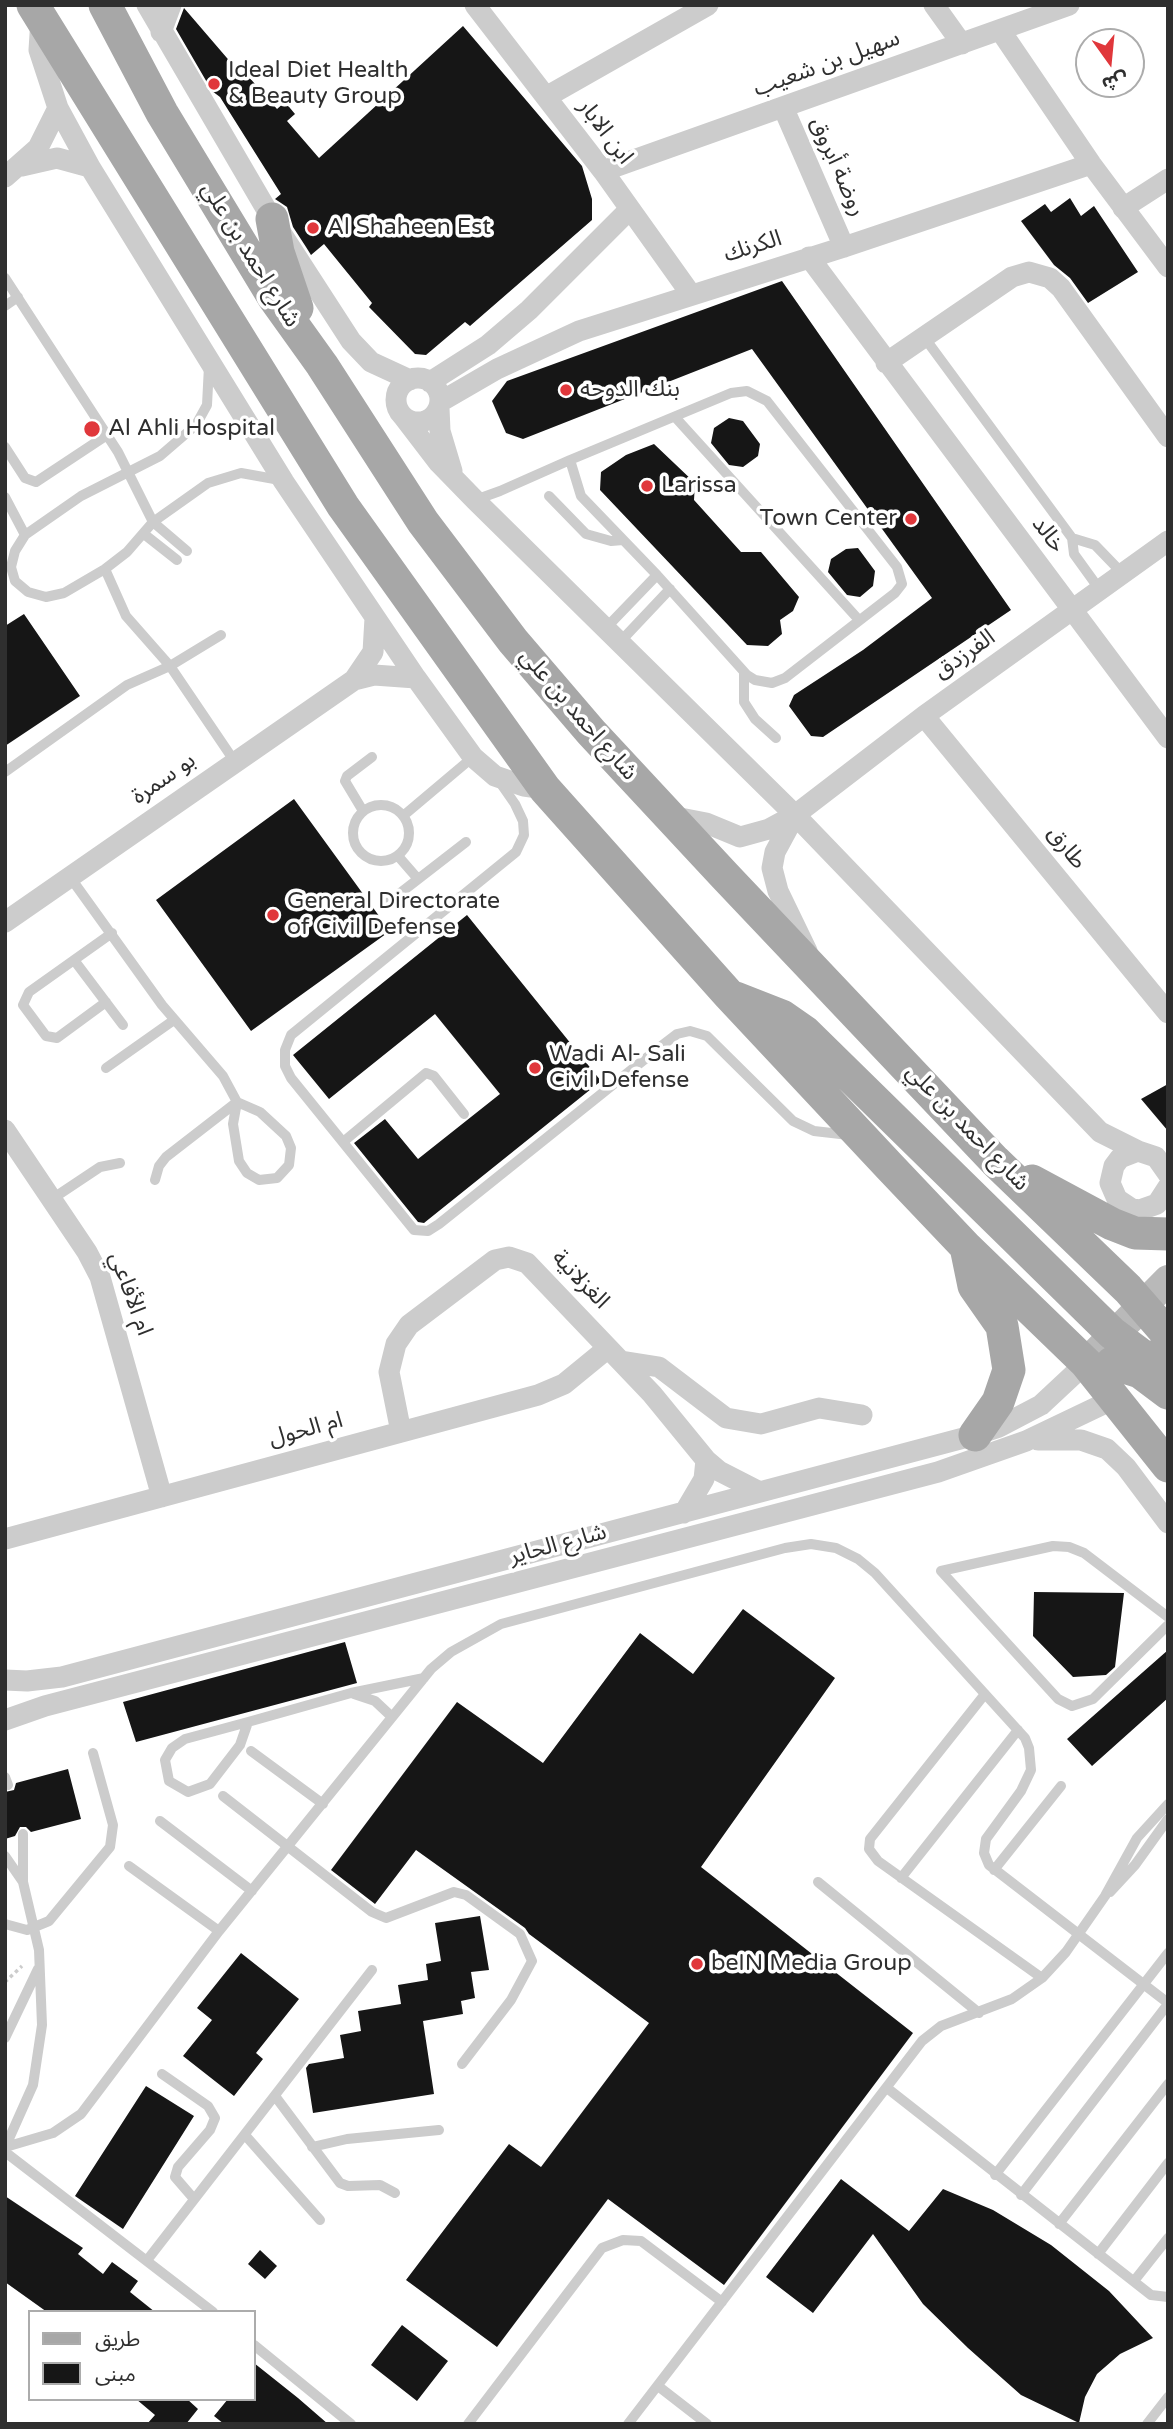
<!DOCTYPE html>
<html>
<head>
<meta charset="utf-8">
<style>
	body { margin:0 }
	#map { position:relative; width:1173px; height:2429px; overflow:hidden; background:#fff; font-family:"Varela Round","Noto Sans Arabic",sans-serif }
	canvas { display:block }
	.frame { position:absolute; inset:0; border:7px solid #2f2f2f; pointer-events:none }
	.legend { position:absolute; left:28px; top:2310px; width:228px; height:91px; box-sizing:border-box; background:#fff; border:2px solid #acacac; margin:0; padding:9px 12px; list-style:none; font-size:21px; color:#2f2f2f }
	.legend li { display:flex; align-items:center; gap:14px; height:35px }
	.legend b { width:35px; border:2px solid #acacac }
	.north { position:absolute; left:1075px; top:28px; width:70px; height:70px; box-sizing:border-box; background:#fff; border:2px solid #acacac; border-radius:50%; rotate:165deg; font-size:19px; font-weight:700; line-height:28px; text-align:center; color:#2f2f2f }
	.north::after { content:''; display:block; margin:auto; width:24px; height:32px; background:#e0373b; clip-path:polygon(50% 0,100% 100%,50% 72%,0 100%) }
</style>
</head>
<body>
<div id="map">
<canvas width="1173" height="2429"></canvas>
<div class="frame"></div>
<ul class="legend">
<li><b style="height:9px;background:#a7a7a7"></b>طريق</li>
<li><b style="height:19px;background:#161616"></b>مبنى</li>
</ul>
<div class="north">ش</div>
</div>
<script>
const ctx = document.querySelector('canvas').getContext('2d');
ctx.lineJoin = 'round';
function fillPath(path, color) { ctx.fillStyle = color; ctx.fill(path, 'evenodd'); }
const toPath = rows => new Path2D(rows.map(r => 'M' + r).join(''));
function strokePath(path, color, width, dash) { ctx.strokeStyle = color; ctx.lineWidth = width; ctx.lineCap = dash ? 'butt' : 'round'; ctx.setLineDash(dash || []); ctx.stroke(path); }
function drawText(font, color, halo, rows, align = 'center') {
  ctx.font = font + ' "Varela Round","Noto Sans Arabic",sans-serif'; ctx.lineWidth = 7; ctx.setLineDash([]); ctx.textBaseline = 'middle'; ctx.strokeStyle = halo; ctx.fillStyle = color; for (const [text, x, y, turn = 0] of rows) {
    ctx.save(); ctx.translate(x, y); ctx.rotate((+turn || 0) * Math.PI / 180); ctx.textAlign = isNaN(turn) ? turn : align; if (halo) ctx.strokeText(text, 0, 0); ctx.fillText(text, 0, 0); ctx.restore();
  }
}
fillPath(toPath([
	[184,8,245,79,248,76,277,109,285,102,295,114,287,121,319,158,463,26,582,166,592,199,592,220,470,326,465,322,426,355,415,354,369,307,372,303,324,244,311,255,306,247,293,227,287,207,275,199,281,194,220,97,212,91,176,29],
	[1070,198,1081,216,1094,206,1138,272,1088,303,1070,278,1054,265,1021,221,1045,204,1051,212],
	[782,281,1011,610,823,737,811,736,789,706,794,695,863,650,932,598,752,349,523,439,506,433,492,401,507,381],
	[729,418,743,421,760,444,758,456,743,467,729,465,711,443,714,428],
	[654,444,695,483,694,500,741,552,761,552,799,597,793,611,780,620,782,634,768,646,747,645,600,490,601,472,626,455],
	[858,548,875,571,873,586,860,597,847,595,828,572,831,559,846,549],
	[24,614,80,696,5,746,5,626],
	[294,799,390,931,251,1031,156,900],
	[467,915,601,1081,424,1223,418,1222,354,1143,385,1119,418,1159,500,1094,435,1014,329,1099,293,1055],
	[1168,1084,1168,1131,1141,1099],
	[1034,1592,1124,1593,1115,1667,1106,1675,1073,1677,1033,1636],
	[743,1609,835,1678,701,1867,913,2033,724,2285,608,2199,497,2347,406,2280,509,2144,541,2167,649,2023,529,1934,525,1928,416,1850,375,1904,331,1870,457,1702,543,1763,640,1633,693,1674],
	[345,1642,357,1683,136,1742,123,1702],
	[1168,1650,1168,1698,1092,1766,1067,1739],
	[68,1769,81,1819,31,1832,26,1827,20,1827,15,1836,5,1839,5,1792,14,1790,16,1783],
	[480,1916,489,1970,471,1972,475,1998,461,2001,463,2014,423,2021,434,2094,313,2113,306,2068,309,2064,344,2058,340,2035,361,2031,358,2011,401,2004,398,1985,428,1980,426,1964,441,1961,435,1923],
	[241,1953,299,1999,256,2053,263,2059,234,2096,183,2056,212,2020,197,2008],
	[146,2086,194,2116,123,2229,75,2196],
	[841,2179,909,2231,943,2189,993,2210,1051,2245,1109,2291,1153,2338,1120,2354,1097,2374,1085,2397,1079,2423,1021,2395,968,2348,923,2304,873,2234,813,2313,766,2277],
	[5,2196,83,2248,78,2254,103,2274,112,2262,138,2281,130,2292,155,2312,47,2312,5,2282],
	[260,2250,277,2266,265,2279,248,2264],
	[402,2325,448,2361,417,2401,371,2365],
	[254,2363,298,2398,328,2424,224,2424,214,2416,228,2399,254,2399],
	[136,2399,187,2399,198,2409,186,2424,147,2424,155,2415]
]), '#161616');
strokePath(toPath([
	[5,1982,22,1966]
]), '#ccc', 3.5, [3.5, 3.5]);
strokePath(toPath([
	[5,278,118,452,153,522,187,551],
	[5,306,18,297],
	[924,337,1072,538,1074,554,1100,590],
	[209,366,207,405,196,425,160,456,81,496,25,535,15,551,11,567,15,581,28,592,46,597,64,593,105,569,127,552,153,522,208,483,241,473,280,480],
	[675,417,859,620],
	[5,447,25,478,36,482,107,435],
	[549,496,586,534,611,541,623,540],
	[5,497,25,535],
	[475,500,500,491,570,460,731,393,747,391,767,401,897,567,902,584,895,593,785,678,772,683,755,680,747,675,657,575,581,496,570,460],
	[144,534,177,560],
	[1072,538,1095,545,1123,574],
	[605,629,657,575],
	[221,635,170,666,235,762],
	[619,643,670,589],
	[744,672,744,702,755,719,776,738],
	[5,772,127,685,170,666,126,616,105,569],
	[499,781,515,804,523,821,524,835,516,852,291,1035,285,1050,285,1066,291,1078,414,1230,428,1231,439,1224,660,1047,677,1034,690,1031,707,1036,793,1121,814,1131,849,1135],
	'353 833a28 28 0 1 1 56 0a28 28 0 1 1-56 0Z',
	[363,811,345,781,347,776,372,757],
	[403,816,473,757],
	[398,856,418,879],
	[70,877,162,1005,223,1076,237,1102,166,1157,159,1166,155,1180],
	[386,904,466,842],
	[74,960,123,1025],
	[106,1002,57,1038,46,1036,23,1005,29,992,112,933],
	[106,1068,174,1020],
	[237,1102,260,1112,286,1136,291,1148,289,1165,277,1178,259,1180,247,1173,239,1161,233,1124,237,1102],
	[343,1142,426,1073,434,1076,464,1114],
	[52,1199,100,1167,120,1163],
	[1168,1617,1084,1553,1069,1547,1053,1546,941,1571,1058,1699,1072,1706,1093,1699,1168,1625],
	[354,1694,375,1701,392,1717],
	[985,1694,870,1839,869,1849,878,1861,1042,1978],
	[248,1722,240,1745,210,1784,188,1792,169,1781,165,1760,172,1748,185,1739,248,1722,351,1693,424,1678],
	[251,1751,323,1804],
	[5,1777,8,1785],
	[223,1796,372,1912,386,1918,454,1892,466,1895,520,1934,532,1961,511,2000,462,2064],
	[160,1821,252,1891],
	[5,1856,23,1882],
	[129,1866,219,1931],
	[994,1870,1061,1786],
	[901,1878,1018,1730],
	[818,1882,979,2013],
	[1110,1892,1135,1865,1168,1819],
	[5,1924,27,1930,49,1921,110,1847,113,1825,93,1753],
	[5,2038,38,1969],
	[162,2074,208,2106,215,2118,210,2130,178,2167,175,2177,194,2199],
	[887,2088,1151,2295,1168,2297],
	[275,2096,340,2183,348,2186,380,2185,395,2193],
	[245,2135,320,2220],
	[8,2141,33,2085,42,2025,39,1950,23,1882,23,1834],
	[9,2146,53,2133,81,2114,219,1931,431,1669,451,1652,501,1624,785,1548,811,1544,836,1548,858,1559,875,1573,1025,1738,1029,1748,1031,1770,1021,1791,986,1839,984,1853,989,1865,1168,2003],
	[312,2147,347,2139,439,2130],
	[9,2155,213,2312],
	[995,2175,1168,1953],
	[1021,2195,1168,2004],
	[1059,2224,1168,2084],
	[1098,2254,1168,2163],
	[148,2259,372,1970],
	[1134,2281,1168,2238],
	[254,2345,351,2424],
	[658,2386,707,2424],
	[468,2424,602,2248,623,2240,641,2241,722,2302],
	[628,2424,922,2041,941,2026,1012,1999,1042,1978,1066,1952,1105,1896,1137,1838,1168,1804],
	[1147,2424,1168,2397]
]), '#ccc', 10);
strokePath(toPath([
	[147,5,272,219,351,341,371,362,410,380],
	[475,5,603,171,690,293],
	[934,5,962,44],
	[41,19,39,50,58,108,90,167,284,482,416,678,473,757,495,776,524,786,545,789],
	[1000,30,1091,164,1168,267],
	[161,32,171,5],
	[546,97,708,5],
	[783,107,844,247],
	[22,166,57,158,90,167],
	[603,171,1069,5],
	[5,177,38,148,58,108],
	[1123,208,1168,179],
	[809,257,1168,738],
	[886,363,1012,277,1029,272,1050,278,1061,288,1168,437],
	'396 400a22 22 0 1 1 44 0a22 22 0 1 1-44 0Z',
	[430,382,488,345,529,310,630,209],
	[440,402,497,369,579,331,844,247,1091,164],
	[439,408,440,431,452,471],
	[403,416,439,463,475,500,795,815,1100,1132,1138,1151],
	[354,680,374,675,416,678],
	[924,716,1168,1013],
	[795,815,775,852,772,868,778,891,807,951],
	[670,816,706,823,740,837,769,829,795,815,924,716,1168,541],
	[5,922,354,680,373,652,375,618],
	[5,1130,87,1252,100,1277,162,1497],
	[1168,1174,1156,1157,1138,1151,1120,1158,1114,1166,1110,1183,1117,1199,1132,1209,1140,1210,1157,1204,1168,1187],
	[621,1361,659,1367,726,1418,761,1424,819,1408,862,1415],
	[401,1432,389,1372,396,1344,409,1325,495,1260,509,1257,527,1263,652,1394,706,1460,719,1471,760,1492],
	[1038,1440,1081,1440,1107,1449,1126,1467,1168,1523],
	[684,1513,704,1479,706,1460],
	[5,1539,538,1395,564,1384,608,1348],
	[5,1680,27,1681,62,1677,975,1435,999,1427,1041,1405,1086,1363],
	[5,1720,45,1706,938,1472,1026,1441,1116,1398]
]), '#ccc', 21);
strokePath(toPath([
	[1086,1363,1168,1280]
]), '#b9b9b9', 30);
strokePath(toPath([
	[33,5,343,506,545,789,729,995,890,1167,966,1247,1086,1363,1168,1466],
	[105,5,162,113,274,298,322,365,423,522,513,641,591,732,725,876,995,1161,1128,1289,1168,1335],
	[272,219,278,252,297,308],
	[736,998,782,1016,805,1032,1112,1333,1144,1357,1168,1357],
	[1032,1181,1112,1224,1135,1233,1168,1234],
	[966,1247,974,1286,1002,1326,1009,1370,998,1402,975,1435],
	[1112,1363,1140,1372,1168,1393]
]), '#a7a7a7', 33);
for (const [x, y, r, color] of [
	[214,84,7,"#e0373b"],
	[313,228,7,"#e0373b"],
	[566,390,7,"#e0373b"],
	[92,429,9,"#e0373b"],
	[647,486,7,"#e0373b"],
	[911,519,7,"#e0373b"],
	[273,915,7,"#e0373b"],
	[535,1068,7,"#e0373b"],
	[697,1964,7,"#e0373b"]
]) { const dot = new Path2D(); dot.arc(x, y, r, 0, 2 * Math.PI); ctx.fillStyle = color; ctx.fill(dot); strokePath(dot, '#fff', 2.5); }
drawText('23px', '#2f2f2f', '#fff', [
	["سهيل بن شعيب",827,64,-20],
	["ابن الابار",605,132,53],
	["روضة أبروق",837,167,66],
	["الكرنك",753,247,-17],
	["شارع احمد بن علي",250,255,58],
	["خالد",1048,535,53],
	["الفرزدق",965,655,-35],
	["شارع احمد بن علي",578,715,49],
	["بو سمرة",164,779,-35],
	["طارق",1066,848,51],
	["شارع احمد بن علي",967,1128,46],
	["الغزلانية",580,1280,46],
	["ام الأفاعي",130,1294,70],
	["ام الحول",306,1430,-15],
	["شارع الحاير",558,1545,-15]
]);
drawText('23px', '#2f2f2f', '#fff', [
	["Ideal Diet Health",228,71],
	["& Beauty Group",228,97],
	["Al Shaheen Est",327,228],
	["بنك الدوحه",580,390],
	["Al Ahli Hospital",108,429],
	["Larissa",661,486],
	["Town Center",897,519,"right"],
	["General Directorate",287,902],
	["of Civil Defense",287,928],
	["Wadi Al- Sali",549,1055],
	["Civil Defense",549,1081],
	["beIN Media Group",711,1964]
], 'left');
</script>
</body>
</html>
